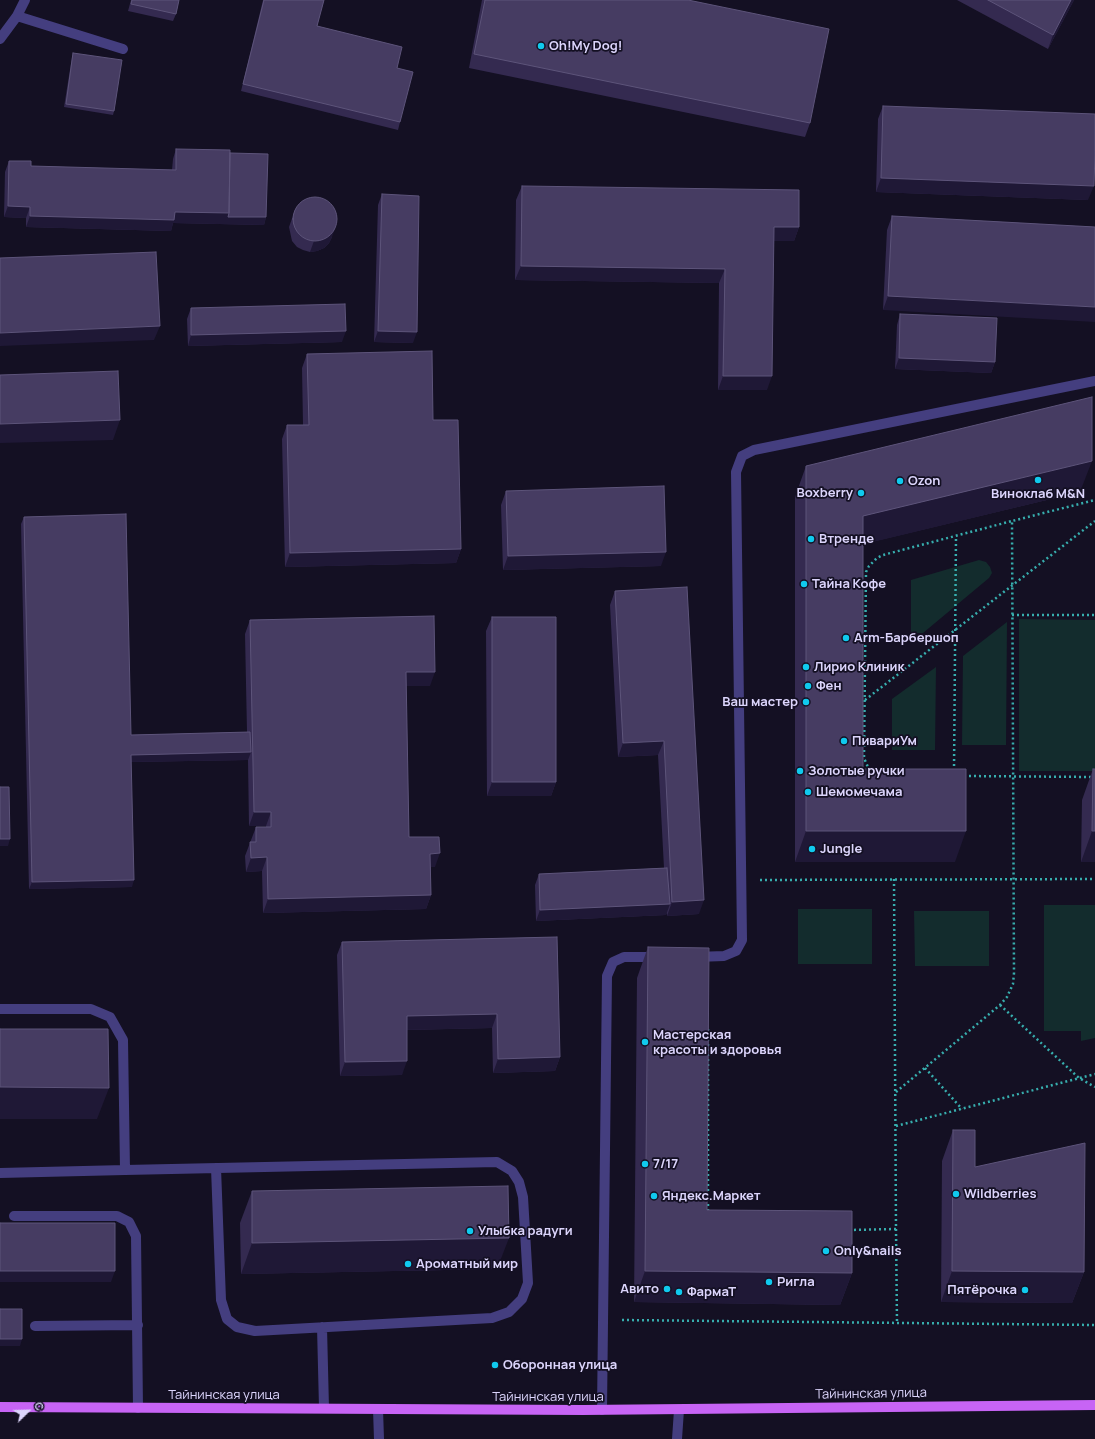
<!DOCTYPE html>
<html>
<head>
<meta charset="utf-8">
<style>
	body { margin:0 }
	#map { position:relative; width:1095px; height:1439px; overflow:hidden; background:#141023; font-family:Manrope,sans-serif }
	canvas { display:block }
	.north { position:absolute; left:8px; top:1391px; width:40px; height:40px; -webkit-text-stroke:3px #141023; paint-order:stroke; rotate:67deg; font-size:11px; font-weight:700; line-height:16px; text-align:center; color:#dcd5fc }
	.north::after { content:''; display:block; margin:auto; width:14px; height:18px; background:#dcd5fc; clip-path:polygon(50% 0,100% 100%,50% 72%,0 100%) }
</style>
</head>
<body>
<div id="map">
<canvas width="1095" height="1439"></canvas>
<div class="north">С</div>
</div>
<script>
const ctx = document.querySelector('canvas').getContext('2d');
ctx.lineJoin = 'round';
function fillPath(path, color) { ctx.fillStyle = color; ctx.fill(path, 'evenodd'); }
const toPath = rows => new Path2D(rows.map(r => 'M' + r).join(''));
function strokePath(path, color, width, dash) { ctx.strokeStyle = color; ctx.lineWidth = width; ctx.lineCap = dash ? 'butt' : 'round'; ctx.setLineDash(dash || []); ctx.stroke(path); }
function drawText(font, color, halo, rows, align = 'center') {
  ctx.font = font + ' Manrope,sans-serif'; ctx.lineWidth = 3.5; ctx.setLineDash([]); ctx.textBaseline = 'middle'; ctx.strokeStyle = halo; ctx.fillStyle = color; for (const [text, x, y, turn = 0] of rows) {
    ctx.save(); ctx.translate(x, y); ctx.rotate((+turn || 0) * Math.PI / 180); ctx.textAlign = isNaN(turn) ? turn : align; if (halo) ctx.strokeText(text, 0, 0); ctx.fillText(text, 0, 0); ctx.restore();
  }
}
fillPath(toPath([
	[979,560,986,562,990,567,992,573,989,578,923,633,911,633,911,580],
	[1019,619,1095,620,1095,771,1019,771],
	[1007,622,1006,745,962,745,963,656],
	[936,667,935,750,892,750,892,699],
	[1044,905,1095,905,1095,1038,1081,1041,1081,1031,1044,1031],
	[798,909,872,909,872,964,798,964],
	[914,911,989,911,989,966,915,966]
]), '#132c2d');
strokePath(toPath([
	[1012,615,1095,615],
	[865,700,1095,521],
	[871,770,867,765,864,758,866,572,869,566,877,558,883,555,1012,521],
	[954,771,956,536],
	[964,776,1095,777],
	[760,880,1095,879],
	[1000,1005,1079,1078,1095,1087],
	[708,1029,708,1212],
	[925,1068,962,1109],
	[896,1092,1000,1005,1007,997,1013,984,1014,973,1012,521,1095,500],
	[896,1126,1095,1074],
	[896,1229,897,1323],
	[849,1230,896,1229,894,879],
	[622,1320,1095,1325]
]), '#37aeae', 2.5, [2, 3]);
strokePath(toPath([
	[17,16,123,49],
	[0,39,17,16,25,0],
	[696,957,724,956,736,951,742,940,736,472,742,456,754,450,1095,381],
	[0,1009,91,1009,110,1017,123,1040,125,1170],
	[0,1173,125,1170,497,1162,512,1171,519,1182,523,1197,528,1283,522,1299,509,1312,492,1318,255,1331,237,1327,227,1319,221,1300,216,1168],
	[14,1216,117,1216,129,1222,136,1236,138,1408],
	[35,1326,138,1325],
	[322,1327,324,1408],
	[378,1409,379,1439],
	[602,1410,607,976,613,962,624,957,658,957],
	[677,1439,679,1410]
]), '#443e7f', 10);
strokePath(toPath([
	[0,1407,583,1410,1095,1405]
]), '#c764f5', 10);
fillPath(toPath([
	[131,0,179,0,176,14,173,21,128,11],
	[263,0,324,0,317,26,397,68,400,122,398,130,241,91],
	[482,0,688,0,810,123,805,137,469,68],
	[957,0,1074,0,1048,49],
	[73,53,114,111,113,115,64,107,72,57],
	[883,106,1088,200,876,192,878,119],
	[176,149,230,153,266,217,264,225,173,223,171,231,26,227,26,218,4,217,5,172,9,161,31,166,172,170,173,159],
	[522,186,799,227,794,241,774,241,767,390,718,390,719,283,515,280,516,200],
	[382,194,413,343,374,342,378,205],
	[295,210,332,237,329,243,324,248,317,251,310,252,303,250,297,247,292,241,289,227],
	[892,216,1095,227,883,310,887,230],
	[191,308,342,342,188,346,187,319],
	[900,314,995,362,991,373,895,369,897,325],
	[307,354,433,420,461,549,456,563,285,567,282,439,287,425,303,425,302,368],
	[806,466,1080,492,863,544,863,769,955,862,795,862,795,497],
	[506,491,661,566,503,570,501,505],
	[24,517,131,735,247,732,245,634,250,620,430,686,406,686,409,837,435,867,431,867,431,895,426,909,263,913,262,871,246,872,245,856,256,827,266,827,266,826,249,826,248,760,131,762,132,887,29,889,21,524],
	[687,587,699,914,667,916,667,912,666,915,536,921,535,885,539,874,664,868,658,755,618,757,610,605,615,591],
	[492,617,556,782,551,796,487,796,486,631],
	[1093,769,1095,769,1095,862,1081,862,1082,800],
	[557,937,560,1057,555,1071,493,1073,492,1028,407,1030,402,1075,340,1076,337,955,342,942],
	[648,947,707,1210,852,1273,840,1305,634,1302,637,978],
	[953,1130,975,1167,1084,1272,1072,1303,941,1302,942,1161],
	[252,1191,497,1269,241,1274,240,1223]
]), '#342a50');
fillPath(toPath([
	[1071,0,1074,0,1048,49,1053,35],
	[881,178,1094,186,1088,200,876,192],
	[8,206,30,207,26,218,4,217],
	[175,212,229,213,266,217,264,225,173,223,171,231,26,227,30,216],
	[336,226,332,237,329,243,324,248,317,251,310,252,314,241],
	[774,227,799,227,794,241,769,241],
	[521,266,725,269,719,283,515,280],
	[888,296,1095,307,1095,322,883,310],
	[160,326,154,340,0,346,0,333],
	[346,331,342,342,188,346,191,335],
	[378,331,417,332,413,343,374,342],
	[899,358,995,362,991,373,895,369],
	[723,376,772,376,767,390,718,390],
	[120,420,113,440,0,443,0,424],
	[1092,461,1080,492,852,547,863,516],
	[461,549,456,563,285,567,290,553],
	[666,552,661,566,503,570,508,556],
	[406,672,435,672,430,686,400,686],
	[664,741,658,755,618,757,623,743],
	[251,752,248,760,128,762,131,755],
	[492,782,556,782,551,796,487,796],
	[254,812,271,812,266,826,249,826],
	[806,831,966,831,955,862,795,862],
	[1092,831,1095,831,1095,862,1081,862],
	[0,839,10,839,8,846,0,846],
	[440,853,435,867,425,867,430,854],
	[267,857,262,871,246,872,251,858],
	[134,880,132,887,29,889,32,882],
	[431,895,426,909,263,913,268,899],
	[704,900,699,914,667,916,672,902],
	[670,904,666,915,536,921,540,910],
	[497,1014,492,1028,402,1030,407,1016],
	[560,1057,555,1071,493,1073,498,1059],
	[407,1061,402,1075,340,1076,345,1062],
	[0,1087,109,1088,97,1119,0,1119],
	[509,1238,497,1269,241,1274,252,1243],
	[0,1271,115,1271,111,1282,0,1282],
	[645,1271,852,1273,840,1305,634,1302],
	[952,1271,1084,1272,1072,1303,941,1302],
	[0,1339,22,1339,20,1346,0,1346]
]), '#1f1836');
const building = toPath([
	[132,0,179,0,176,14,131,4,132,0],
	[264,0,324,0,317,26,402,47,397,68,413,72,400,122,243,84,264,0],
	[485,0,688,0,829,29,810,123,474,54,485,0],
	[988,0,1071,0,1053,35,988,0],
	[73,53,122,60,114,111,66,104,73,53],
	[883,106,1095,114,1095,151,1094,186,881,178,883,106],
	[176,149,230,150,229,213,175,212,174,220,30,216,30,207,8,206,9,161,31,161,31,166,176,170,176,149],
	[230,153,268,154,266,217,228,217,229,213,230,153],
	[522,186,799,190,799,227,774,227,772,376,723,376,725,269,521,266,522,186],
	[382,194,419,196,417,332,378,331,382,194],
	'293 219a22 22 0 1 1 44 0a22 22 0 1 1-44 0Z',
	[892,216,1095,227,1095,307,888,296,892,216],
	[156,252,160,326,0,333,0,258,156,252],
	[345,304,346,331,191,335,191,308,345,304],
	[900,314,997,318,995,362,899,358,900,314],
	[432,351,433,420,458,420,461,549,290,553,287,425,309,425,307,354,432,351],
	[118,371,120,420,0,424,0,375,118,371],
	[1092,397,1092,461,863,516,863,769,966,769,966,831,806,831,806,466,1092,397],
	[664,486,666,552,508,556,506,491,664,486],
	[126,514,131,735,250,732,251,752,131,755,134,880,32,882,24,517,126,514],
	[687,587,704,900,672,902,664,741,623,743,615,591,687,587],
	[434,616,435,672,406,672,409,837,439,837,440,853,430,854,431,895,268,899,267,857,251,858,250,842,256,842,256,827,271,827,271,812,254,812,250,620,434,616],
	[492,617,556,617,556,782,492,782,492,617],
	[1093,769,1095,769,1095,831,1092,831,1093,769],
	[0,787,9,787,10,839,0,839,0,787],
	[667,868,670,904,540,910,539,874,667,868],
	[557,937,560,1057,498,1059,497,1014,407,1016,407,1061,345,1062,342,942,557,937],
	[648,947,709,948,707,1210,852,1211,852,1273,645,1271,648,947],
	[0,1029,108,1029,109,1088,0,1087,0,1029],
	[953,1130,975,1130,975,1167,1085,1143,1084,1272,952,1271,953,1130],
	[508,1186,509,1238,252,1243,252,1191,508,1186],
	[0,1223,115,1223,115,1271,0,1271,0,1223],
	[0,1309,22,1309,22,1339,0,1339,0,1309]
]);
fillPath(building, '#463c62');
strokePath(building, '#5d547a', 1);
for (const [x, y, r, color] of [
	[541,46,4,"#10caee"],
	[1038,480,4,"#10caee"],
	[900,481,4,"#10caee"],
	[861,493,4,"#10caee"],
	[811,539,4,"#10caee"],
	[804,584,4,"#10caee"],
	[846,638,4,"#10caee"],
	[806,667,4,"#10caee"],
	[808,686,4,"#10caee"],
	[806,702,4,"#10caee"],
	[844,741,4,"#10caee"],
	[800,771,4,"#10caee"],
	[808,792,4,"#10caee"],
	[812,849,4,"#10caee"],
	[645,1042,4,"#10caee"],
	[645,1164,4,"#10caee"],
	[956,1194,4,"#10caee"],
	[654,1196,4,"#10caee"],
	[470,1231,4,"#10caee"],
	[826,1251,4,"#10caee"],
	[408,1264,4,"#10caee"],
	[769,1282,4,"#10caee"],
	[667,1289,4,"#10caee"],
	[1025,1290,4,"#10caee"],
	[679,1292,4,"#10caee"],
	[495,1365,4,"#10caee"]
]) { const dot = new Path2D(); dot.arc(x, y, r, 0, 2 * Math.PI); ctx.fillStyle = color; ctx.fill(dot); strokePath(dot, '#141023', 1.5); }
drawText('bold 13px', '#dcd5fc', '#141023', [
	["Oh!My Dog!",549,46],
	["Ozon",908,481],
	["Boxberry",853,493,"right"],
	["Виноклаб М&N",1038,494,"center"],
	["Втренде",819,539],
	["Тайна Кофе",812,584],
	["Arm-Барбершоп",854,638],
	["Лирио Клиник",814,667],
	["Фен",816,686],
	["Ваш мастер",798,702,"right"],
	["ПивариУм",852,741],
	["Золотые ручки",808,771],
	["Шемомечама",816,792],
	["Jungle",820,849],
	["Мастерская",653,1035],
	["красоты и здоровья",653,1050],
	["7/17",653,1164],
	["Wildberries",964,1194],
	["Яндекс.Маркет",662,1196],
	["Улыбка радуги",478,1231],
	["Only&nails",834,1251],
	["Ароматный мир",416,1264],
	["Ригла",777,1282],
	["Авито",659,1289,"right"],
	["Пятёрочка",1017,1290,"right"],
	["ФармаТ",687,1292],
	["Оборонная улица",503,1365]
], 'left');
drawText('13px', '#dcd5fc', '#141023', [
	["Тайнинская улица",871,1394,-1],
	["Тайнинская улица",224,1395],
	["Тайнинская улица",548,1397]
]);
</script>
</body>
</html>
